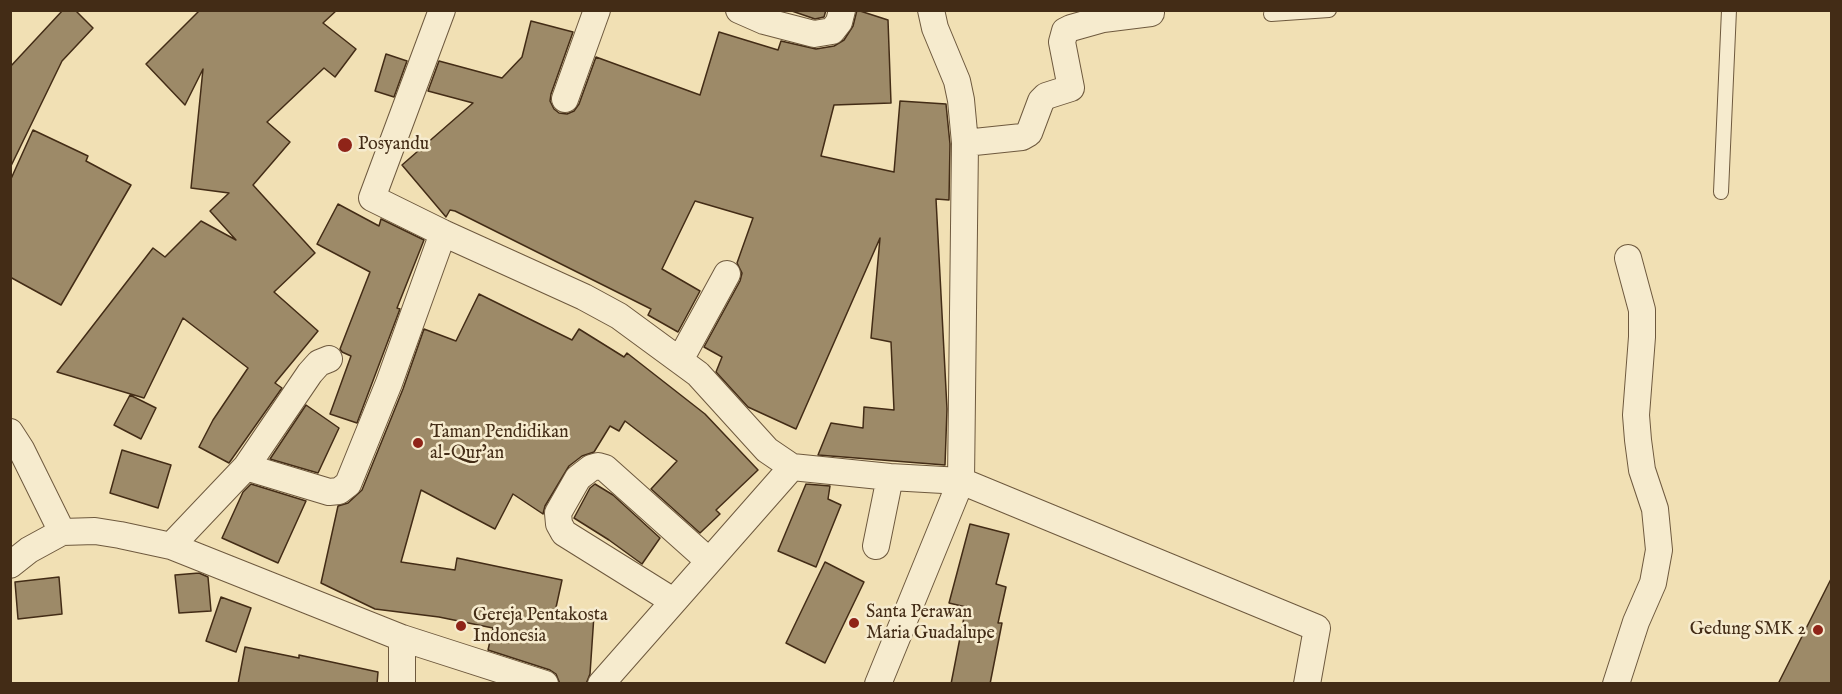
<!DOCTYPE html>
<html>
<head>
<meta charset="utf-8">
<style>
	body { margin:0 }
	#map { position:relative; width:1842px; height:694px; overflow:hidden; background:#f1e0b4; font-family:"IM FELL English",serif }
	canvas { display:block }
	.frame { position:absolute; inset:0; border:12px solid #432c16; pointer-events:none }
</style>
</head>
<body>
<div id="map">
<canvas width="1842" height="694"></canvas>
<div class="frame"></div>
</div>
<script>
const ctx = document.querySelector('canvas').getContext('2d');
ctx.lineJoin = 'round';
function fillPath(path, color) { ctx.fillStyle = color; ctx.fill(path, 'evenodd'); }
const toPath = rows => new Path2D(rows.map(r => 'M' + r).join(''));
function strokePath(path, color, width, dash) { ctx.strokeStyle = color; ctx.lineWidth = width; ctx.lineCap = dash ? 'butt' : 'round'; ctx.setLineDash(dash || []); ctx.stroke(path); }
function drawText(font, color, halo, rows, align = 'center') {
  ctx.font = font + ' "IM FELL English",serif'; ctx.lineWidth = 5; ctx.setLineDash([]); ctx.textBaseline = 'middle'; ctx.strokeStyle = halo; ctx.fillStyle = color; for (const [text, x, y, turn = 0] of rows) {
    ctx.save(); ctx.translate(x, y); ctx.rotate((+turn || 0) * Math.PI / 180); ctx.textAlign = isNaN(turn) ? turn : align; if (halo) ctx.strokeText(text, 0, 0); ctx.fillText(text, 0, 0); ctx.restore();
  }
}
const building = toPath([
	[63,10,75,10,93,28,62,61,10,168,10,67,63,10],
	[200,10,337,10,323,23,356,49,335,77,324,68,267,122,290,142,253,185,315,253,274,292,318,331,275,383,282,388,229,463,199,447,213,420,248,368,183,318,144,398,57,372,153,248,165,257,201,221,236,240,210,211,229,193,191,188,203,69,185,105,146,64,200,10],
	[789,10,826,10,824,17,815,19,789,10],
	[857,10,888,20,891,103,834,105,821,156,894,172,900,101,946,104,950,144,949,200,936,199,947,409,945,465,818,455,831,423,863,428,864,407,894,410,891,342,871,338,880,238,796,429,748,407,716,372,722,357,704,347,740,281,742,273,737,263,753,218,695,201,662,269,700,291,678,332,648,315,651,309,455,211,450,210,446,217,402,165,473,103,428,91,439,61,502,78,522,57,531,21,573,32,551,94,550,101,554,109,559,113,567,114,574,111,579,104,596,57,700,95,719,32,778,50,781,41,816,49,834,46,844,40,853,26,857,10],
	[386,54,407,61,394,97,375,91,386,54],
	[33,130,88,156,86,161,131,185,61,305,10,277,10,181,33,130],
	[338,204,379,226,381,219,424,240,397,308,400,309,357,423,330,414,351,356,342,352,340,349,370,272,317,244,338,204],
	[479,294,572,340,579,329,624,357,627,353,705,414,758,470,716,510,720,514,700,533,651,489,677,461,625,421,619,431,610,426,594,452,582,456,569,466,545,506,543,514,513,494,495,529,421,490,401,562,455,570,457,558,562,580,555,612,594,615,590,674,586,684,560,684,556,674,550,670,488,650,493,628,439,617,375,609,321,583,338,506,348,503,362,490,403,389,424,329,456,341,479,294],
	[130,395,156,408,141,439,114,425,130,395],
	[306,405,339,428,318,473,270,459,306,405],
	[122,450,171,465,158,508,110,493,122,450],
	[251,484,306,501,278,563,222,538,243,492,251,484],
	[595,484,613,495,660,538,642,564,609,540,574,518,590,488,595,484],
	[806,484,830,486,828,499,841,505,816,567,778,551,806,484],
	[970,524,1009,534,996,584,1006,587,998,623,1002,623,990,684,951,684,966,607,949,603,970,524],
	[825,562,864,582,825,663,786,643,825,562],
	[199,573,208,577,211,611,179,613,175,575,199,573],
	[59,577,62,614,18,619,15,582,59,577],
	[1832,577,1832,684,1778,684,1832,577],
	[221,597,251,608,236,652,206,641,221,597],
	[245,647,299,658,299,655,378,672,377,684,238,684,245,647]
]);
fillPath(building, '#9d8a68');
strokePath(building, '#432c16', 1.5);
const lane = toPath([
	[1271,14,1329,10],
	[1721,192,1729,10]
]);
const street = toPath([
	[442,10,372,198,443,233,584,297,619,316,698,374,767,450,792,467,890,477,961,481,1317,628,1307,684],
	[739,10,764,21,814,34,832,31,839,22,842,10],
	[931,10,935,28,957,81,961,100,965,143],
	[565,99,597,10],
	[680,360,727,274],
	[10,432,21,449,62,532],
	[246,467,329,492,339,491,348,484,389,383,443,233],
	[171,546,246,467,310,373,319,363,329,359],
	[876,546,890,477],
	[10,565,29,550,62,532,95,531,120,535,171,546,402,638,545,684],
	[673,601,564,533,559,524,558,513,578,478,591,468,598,466,605,468,709,561],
	[402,638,402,684],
	[601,684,792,467],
	[878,684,961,481,965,143,1022,137,1029,133,1041,101,1046,96,1071,88,1062,42,1065,31,1071,28,1103,19,1151,13],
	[1616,684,1636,622,1653,583,1659,550,1655,509,1642,470,1638,440,1636,415,1642,337,1642,310,1628,258]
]);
strokePath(lane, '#6e593e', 16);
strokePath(street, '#6e593e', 28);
strokePath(lane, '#f6ebce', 14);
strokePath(street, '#f6ebce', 26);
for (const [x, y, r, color] of [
	[345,145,8,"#8f2418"],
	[418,443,6,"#8f2418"],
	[854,623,6,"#8f2418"],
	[461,626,6,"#8f2418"],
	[1818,630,6,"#8f2418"]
]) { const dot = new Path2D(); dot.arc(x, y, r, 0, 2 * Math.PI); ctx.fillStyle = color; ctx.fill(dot); strokePath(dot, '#f6ebce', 2); }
drawText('18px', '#432c16', '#f6ebce', [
	["Posyandu",358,145],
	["Taman Pendidikan",430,433],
	["al-Qur’an",430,454],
	["Santa Perawan",866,613],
	["Maria Guadalupe",866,634],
	["Gereja Pentakosta",473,616],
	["Indonesia",473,637],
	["Gedung SMK 2",1806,630,"right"]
], 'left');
</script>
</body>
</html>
